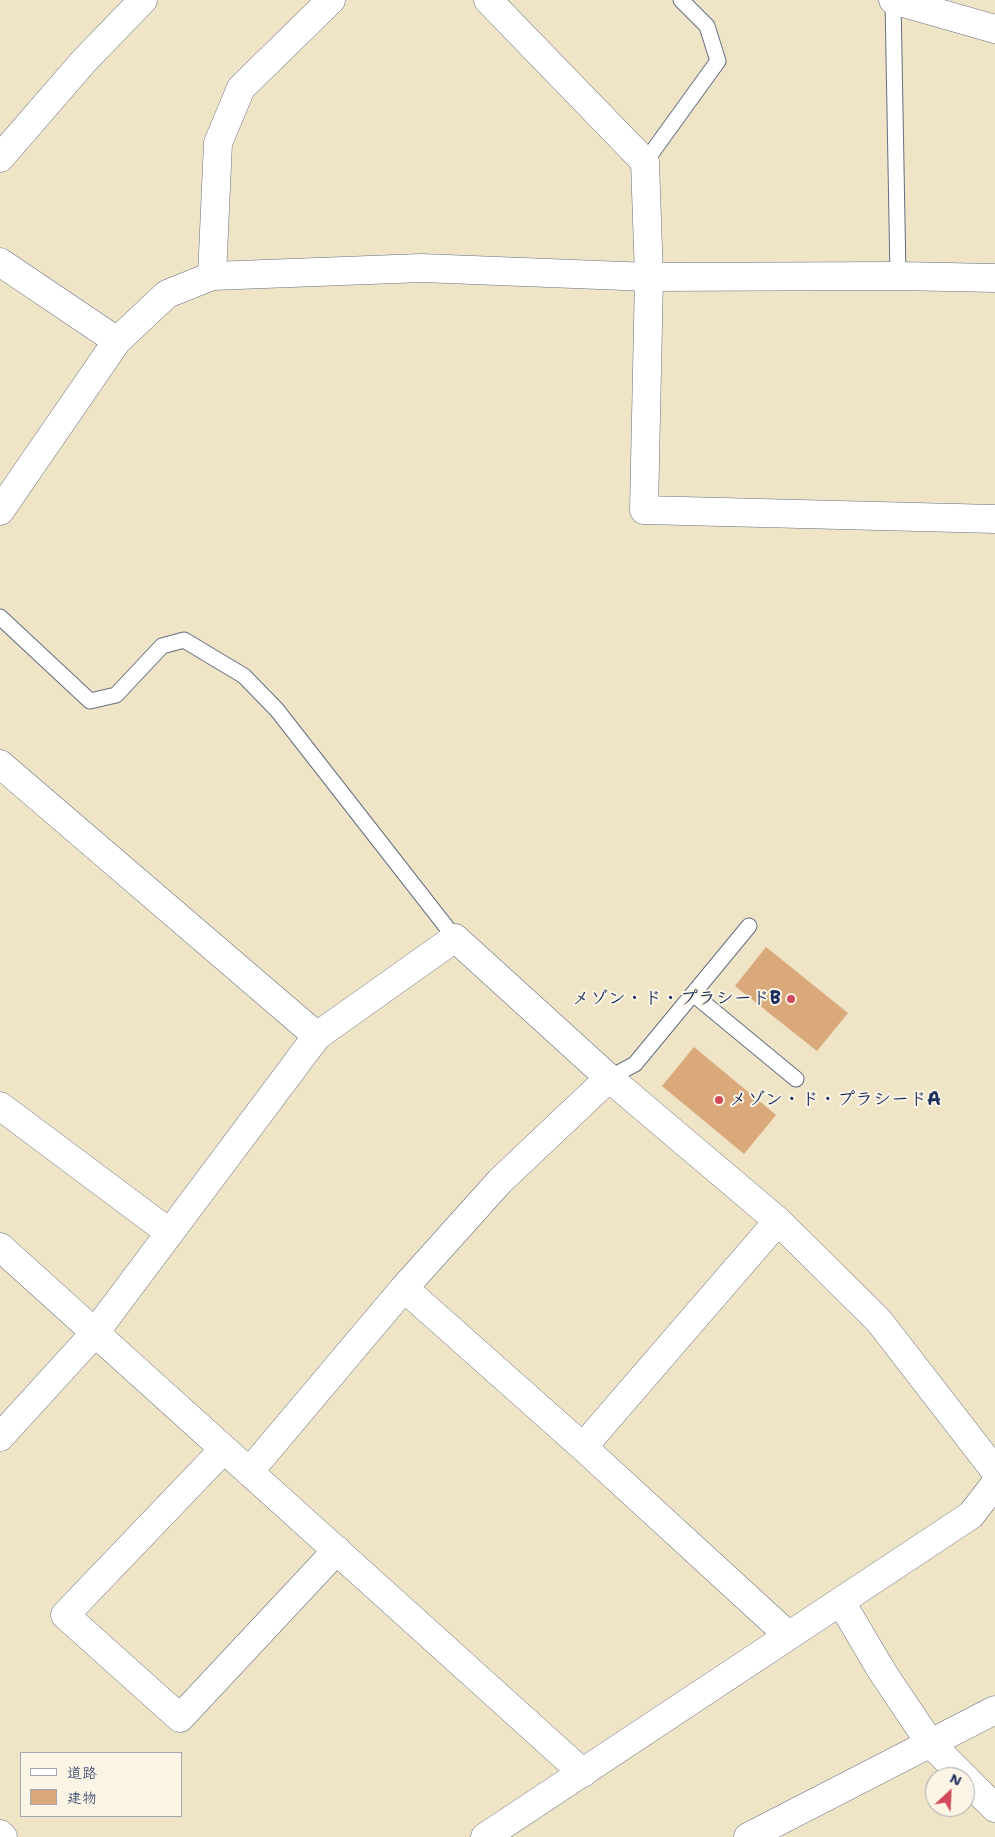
<!DOCTYPE html>
<html>
<head>
<meta charset="utf-8">
<style>
	body { margin:0 }
	#map { position:relative; width:995px; height:1837px; overflow:hidden; background:#efe4c5; font-family:"Shantell Sans","Klee One",sans-serif }
	canvas { display:block }
	.legend { position:absolute; left:20px; top:1752px; width:162px; height:65px; box-sizing:border-box; background:#fcf5e5; border:1px solid #a2a6af; margin:0; padding:6px 9px; list-style:none; font-size:15px; color:#1b2f5e }
	.legend li { display:flex; align-items:center; gap:10px; height:25px }
	.legend b { width:25px; border:1px solid #a2a6af }
	.north { position:absolute; left:925px; top:1767px; width:50px; height:50px; box-sizing:border-box; background:#fcf5e5; border:1px solid #a2a6af; border-radius:50%; rotate:25deg; font-size:14px; font-weight:700; line-height:20px; text-align:center; color:#1b2f5e }
	.north::after { content:''; display:block; margin:auto; width:18px; height:22px; background:#d1495b; clip-path:polygon(50% 0,100% 100%,50% 72%,0 100%) }
</style>
</head>
<body>
<div id="map">
<canvas width="995" height="1837"></canvas>
<ul class="legend">
<li><b style="height:6px;background:#fff"></b>道路</li>
<li><b style="height:14px;background:#d9a97b"></b>建物</li>
</ul>
<div class="north">N</div>
</div>
<script>
const ctx = document.querySelector('canvas').getContext('2d');
ctx.lineJoin = 'round';
function fillPath(path, color) { ctx.fillStyle = color; ctx.fill(path, 'evenodd'); }
const toPath = rows => new Path2D(rows.map(r => 'M' + r).join(''));
function strokePath(path, color, width, dash) { ctx.strokeStyle = color; ctx.lineWidth = width; ctx.lineCap = dash ? 'butt' : 'round'; ctx.setLineDash(dash || []); ctx.stroke(path); }
function drawText(font, color, halo, rows, align = 'center') {
  ctx.font = font + ' "Shantell Sans","Klee One",sans-serif'; ctx.lineWidth = 4; ctx.setLineDash([]); ctx.textBaseline = 'middle'; ctx.strokeStyle = halo; ctx.fillStyle = color; for (const [text, x, y, turn = 0] of rows) {
    ctx.save(); ctx.translate(x, y); ctx.rotate((+turn || 0) * Math.PI / 180); ctx.textAlign = isNaN(turn) ? turn : align; if (halo) ctx.strokeText(text, 0, 0); ctx.fillText(text, 0, 0); ctx.restore();
  }
}
fillPath(toPath([
	[766,947,848,1013,817,1051,735,986],
	[694,1047,776,1115,744,1154,662,1086]
]), '#d9a97b');
const service = toPath([
	[893,0,898,276],
	[645,162,718,61,707,26,681,0],
	[0,617,90,701,116,695,162,646,184,640,244,676,277,710,455,938],
	[693,994,796,1079],
	[609,1078,635,1064,749,926]
]);
const minor = toPath([
	[488,0,645,162,649,277,644,510,995,519],
	[893,0,995,29],
	[0,158,84,61,143,0],
	[0,262,117,341],
	[212,276,218,143,241,88,331,0],
	[0,764,317,1036,455,938,609,1078,778,1221,879,1321,995,1471],
	[0,1106,170,1233],
	[0,1247,583,1773],
	[404,1288,583,1447,788,1635],
	[0,1437,94,1334,317,1036],
	[583,1447,778,1221],
	[223,1450,65,1615,180,1718,337,1550],
	[249,1472,404,1288,500,1181,609,1078],
	[841,1602,883,1673,930,1743,964,1777],
	[965,1778,995,1808],
	[0,1834,3,1837],
	[485,1837,971,1515,995,1484],
	[748,1837,995,1710]
]);
const tertiary = toPath([
	[0,511,117,341,167,294,212,276,422,268,649,277,898,276,995,278]
]);
strokePath(service, '#656e82', 17);
strokePath(minor, '#656e82', 29);
strokePath(tertiary, '#656e82', 29);
strokePath(service, '#fff', 15);
strokePath(minor, '#fff', 28);
strokePath(tertiary, '#fff', 28);
for (const [x, y, r, color] of [
	[791,999,5,"#d1495b"],
	[719,1100,5,"#d1495b"]
]) { const dot = new Path2D(); dot.arc(x, y, r, 0, 2 * Math.PI); ctx.fillStyle = color; ctx.fill(dot); strokePath(dot, '#fcf5e5', 2); }
drawText('bold 18px', '#1b2f5e', '#fcf5e5', [
	["メゾン・ド・プラシードB",781,999],
	["メゾン・ド・プラシードA",729,1100,"left"]
], 'right');
</script>
</body>
</html>
